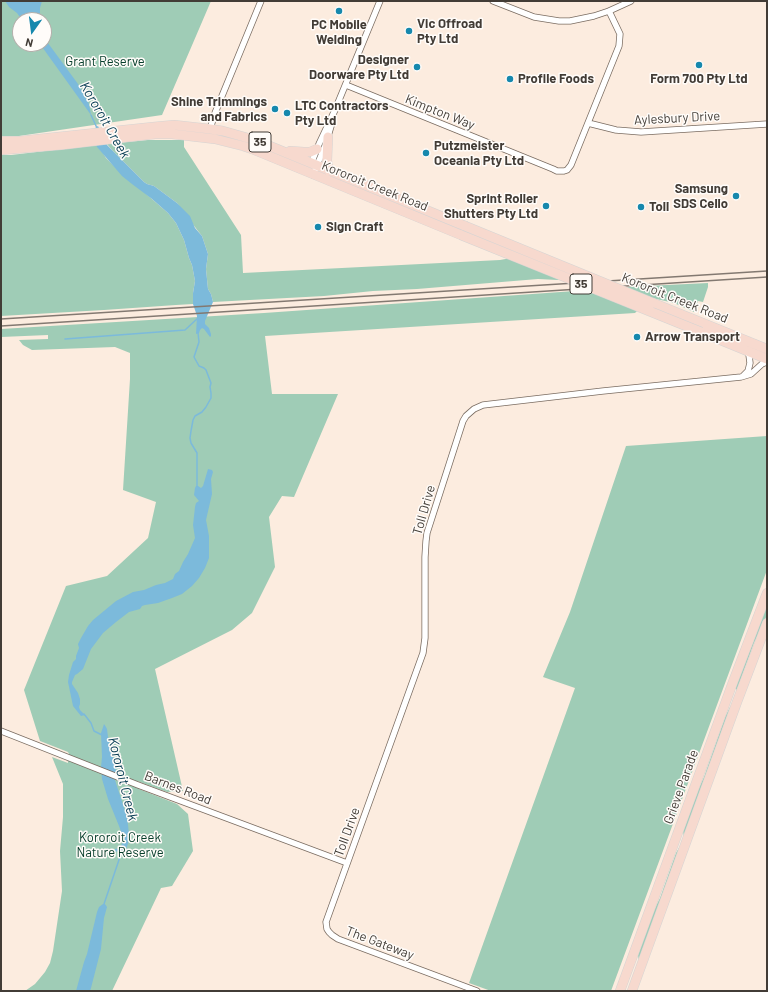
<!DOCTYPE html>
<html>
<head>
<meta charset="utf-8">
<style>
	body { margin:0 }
	#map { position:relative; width:768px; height:992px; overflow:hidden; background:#fcecdf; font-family:Barlow,sans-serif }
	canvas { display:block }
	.frame { position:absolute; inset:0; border:2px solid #423c36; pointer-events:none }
	.north { position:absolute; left:12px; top:12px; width:40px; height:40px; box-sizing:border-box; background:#fffcf9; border:1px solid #b3afab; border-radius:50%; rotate:194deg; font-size:11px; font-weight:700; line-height:16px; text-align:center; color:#423c36 }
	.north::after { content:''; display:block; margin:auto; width:14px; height:18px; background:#1688ad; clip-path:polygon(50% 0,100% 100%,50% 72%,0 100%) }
</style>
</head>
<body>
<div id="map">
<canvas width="768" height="992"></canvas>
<div class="frame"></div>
<div class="north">N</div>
</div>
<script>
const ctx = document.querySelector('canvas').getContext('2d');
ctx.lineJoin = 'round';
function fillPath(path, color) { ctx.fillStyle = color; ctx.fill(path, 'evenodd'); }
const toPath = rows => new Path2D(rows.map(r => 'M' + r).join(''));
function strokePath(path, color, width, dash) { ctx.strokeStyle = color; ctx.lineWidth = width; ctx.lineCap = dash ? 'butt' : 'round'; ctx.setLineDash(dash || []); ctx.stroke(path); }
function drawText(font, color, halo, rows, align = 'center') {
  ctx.font = font + ' Barlow,sans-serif'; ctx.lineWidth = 3; ctx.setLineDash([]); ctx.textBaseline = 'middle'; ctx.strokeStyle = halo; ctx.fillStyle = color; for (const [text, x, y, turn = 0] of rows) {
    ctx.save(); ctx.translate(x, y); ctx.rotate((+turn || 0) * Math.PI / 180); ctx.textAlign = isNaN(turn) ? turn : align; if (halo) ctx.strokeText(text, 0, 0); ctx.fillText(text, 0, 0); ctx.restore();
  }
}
fillPath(toPath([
	[1,1,211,1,190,50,162,115,12,137,1,136],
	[20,20,44,20,44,44,20,44],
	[148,140,184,140,184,147,241,235,243,273,500,260,511,258,561,278,558,280,538,279,417,289,373,291,324,296,213,302,211,294,208,289,206,269,208,254,202,236,198,231,177,203,154,186,147,184,144,182,112,150,107,144],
	[96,145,103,153,106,158,114,166,168,213,176,223,184,240,189,258,192,265,195,281,193,293,193,304,176,305,104,310,1,316,1,155,11,155],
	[708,283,708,287,703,302,698,301,694,312,674,303,652,298,626,287],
	[589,290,639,309,635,313,265,336,272,394,338,394,294,497,282,496,269,517,275,567,252,613,232,630,155,669,183,791,167,792,137,781,139,789,177,804,188,814,193,851,172,886,161,888,112,991,25,991,35,984,45,972,50,963,53,951,62,891,60,851,63,817,63,784,52,757,68,763,67,754,69,754,68,752,40,741,24,690,66,586,107,576,148,538,156,502,123,490,130,379,130,353,115,347,32,350,23,345,19,340,48,339,48,335,1,337,1,329,264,313],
	[767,436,767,570,611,991,491,991,469,983,575,688,543,677,570,612,626,446],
	[767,598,767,615,761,629,754,643,737,690,735,688,736,681],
	[732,705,684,837,683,831,695,796,704,777,725,717,730,707],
	[680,846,639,961,638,955,651,916,660,898,676,853]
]), '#9fccb6');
fillPath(toPath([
	[5,1,42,1,40,8,40,20,22,20,17,13,9,7],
	[44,35,45,39,78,84,89,104,91,115,40,44,44,44],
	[98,126,107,145,144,182,147,184,154,186,177,203,190,216,195,228,202,236,208,254,206,269,208,289,211,294,213,302,205,321,205,324,209,328,211,334,211,336,210,337,204,329,202,328,200,330,199,333,196,334,197,316,193,304,193,293,195,281,192,265,189,258,184,240,176,223,168,213,152,199,132,184,122,176,97,147,95,143,96,131,95,128],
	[208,469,212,470,213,472,211,479,212,494,206,520,209,536,209,558,205,568,199,578,192,586,182,594,172,598,158,603,145,605,142,606,140,609,129,612,116,622,103,633,91,649,83,669,77,674,75,675,72,682,72,684,78,693,80,699,80,704,79,707,80,710,85,715,81,716,73,706,68,682,69,675,73,662,76,659,76,656,79,648,78,644,81,638,88,626,93,620,116,601,133,592,144,590,156,585,165,583,173,579,175,574,179,571,183,562,188,554,195,538,193,525,195,507,196,503,199,501,194,495,195,488,196,486,198,486,201,488,203,486],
	[104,724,106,727,107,729,108,737,115,764,116,772,114,777,127,817,128,825,129,834,128,844,126,849,123,853,120,851,114,852,115,849,120,848,121,846,123,841,123,837,119,826,108,799,102,779,101,767,102,757,101,733],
	[103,904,105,904,107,907,104,918,101,949,91,988,90,991,76,991,84,962,87,954,97,912,99,907]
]), '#7cbadb');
strokePath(toPath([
	[91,115,97,128],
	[65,339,185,330,198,318],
	[197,486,197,453,191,443,190,438,191,431,193,420,195,416,202,412,206,407,211,398,211,393,210,387,211,383,206,370,204,368,199,366,194,357,199,342,198,333],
	[84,714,91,723,94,731,102,735],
	[104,904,122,851]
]), '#7cbadb', 1.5);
const street = toPath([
	[493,1,534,17,559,21,570,21,594,16,609,11,631,1],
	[346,85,553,169,557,171,564,171,567,170,571,165,619,46,620,34,609,11],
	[588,123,616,130,641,132,767,124],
	[210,129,215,113,261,1],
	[311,164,319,144,335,110,380,1],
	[313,175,325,146,332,123],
	[743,376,748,371,750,363,749,355,746,351],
	[1,731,138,785,347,863],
	[477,991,338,939,332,935,329,932,327,929,326,922,423,653,425,638,425,557,426,541,427,533,463,421,466,416,474,409,483,405,603,391,741,377,751,374,762,364,767,362]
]);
const primary = toPath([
	[328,137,327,161,329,171],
	[1,141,20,141,153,127,174,125,210,129,223,131,255,140,465,226],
	[1,150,61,145,120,138,155,134,172,134,215,139,243,146,252,149,461,235],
	[290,151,304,152,310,152,317,149],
	[653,303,767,349],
	[701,332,767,359],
	[620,991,733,682,767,593],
	[632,991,737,702,767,623]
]);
strokePath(street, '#7a6c61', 7);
strokePath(primary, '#d5d4d3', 10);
strokePath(street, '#fff', 5.5);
strokePath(primary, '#f7d9ce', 9);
strokePath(toPath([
	[1,319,767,271],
	[1,326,767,277]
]), '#837971', 1.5);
const primaryBridge = toPath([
	[465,226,653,303],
	[461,235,701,332]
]);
strokePath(primaryBridge, '#d5d4d3', 10, []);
strokePath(primaryBridge, '#f7d9ce', 9);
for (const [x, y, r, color] of [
	[339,11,4,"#1688ad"],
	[409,31,4,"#1688ad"],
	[699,65,4,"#1688ad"],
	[417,67,4,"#1688ad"],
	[510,79,4,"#1688ad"],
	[275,109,4,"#1688ad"],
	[287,113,4,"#1688ad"],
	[426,153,4,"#1688ad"],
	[736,196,4,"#1688ad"],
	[546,206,4,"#1688ad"],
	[641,207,4,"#1688ad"],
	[318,227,4,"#1688ad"],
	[637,337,4,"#1688ad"]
]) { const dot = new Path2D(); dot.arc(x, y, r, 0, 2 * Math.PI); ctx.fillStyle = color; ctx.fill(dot); strokePath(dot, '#fffcf9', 1.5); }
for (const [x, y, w] of [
	[260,142,22],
	[581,284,22]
]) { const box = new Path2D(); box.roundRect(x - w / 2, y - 10, w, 20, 3); ctx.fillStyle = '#fffcf9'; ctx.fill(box); strokePath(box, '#423c36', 1); }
drawText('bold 12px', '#423c36', null, [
	["35",260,142],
	["35",581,284]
]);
drawText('bold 13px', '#423c36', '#fffcf9', [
	["Vic Offroad",417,24],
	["Pty Ltd",417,39],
	["PC Mobile",339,25,"center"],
	["Welding",339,40,"center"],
	["Designer",409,60,"right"],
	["Doorware Pty Ltd",409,75,"right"],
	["Profile Foods",518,79],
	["Form 700 Pty Ltd",699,79,"center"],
	["Shine Trimmings",267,102,"right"],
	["and Fabrics",267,117,"right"],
	["LTC Contractors",295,106],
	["Pty Ltd",295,121],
	["Putzmeister",434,146],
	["Oceania Pty Ltd",434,161],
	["Samsung",728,189,"right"],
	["SDS Cello",728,204,"right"],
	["Sprint Roller",538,199,"right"],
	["Shutters Pty Ltd",538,214,"right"],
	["Toll",649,207],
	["Sign Craft",326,227],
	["Arrow Transport",645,337]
], 'left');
drawText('13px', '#053d2a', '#fffcf9', [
	["Grant Reserve",105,62],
	["Kororoit Creek",120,838],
	["Nature Reserve",120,853]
]);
drawText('13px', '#423c36', '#fffcf9', [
	["Kimpton Way",440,112,22],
	["Aylesbury Drive",677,118,-3],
	["Kororoit Creek Road",375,186,22],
	["Kororoit Creek Road",675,298,22],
	["Toll Drive",424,510,-74],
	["Grieve Parade",681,787,-70],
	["Barnes Road",178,788,21],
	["Toll Drive",347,832,-70],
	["The Gateway",380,943,21]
]);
drawText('italic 14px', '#063c53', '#fffcf9', [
	["Kororoit Creek",105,120,60],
	["Kororoit Creek",123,779,76]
]);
</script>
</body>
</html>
